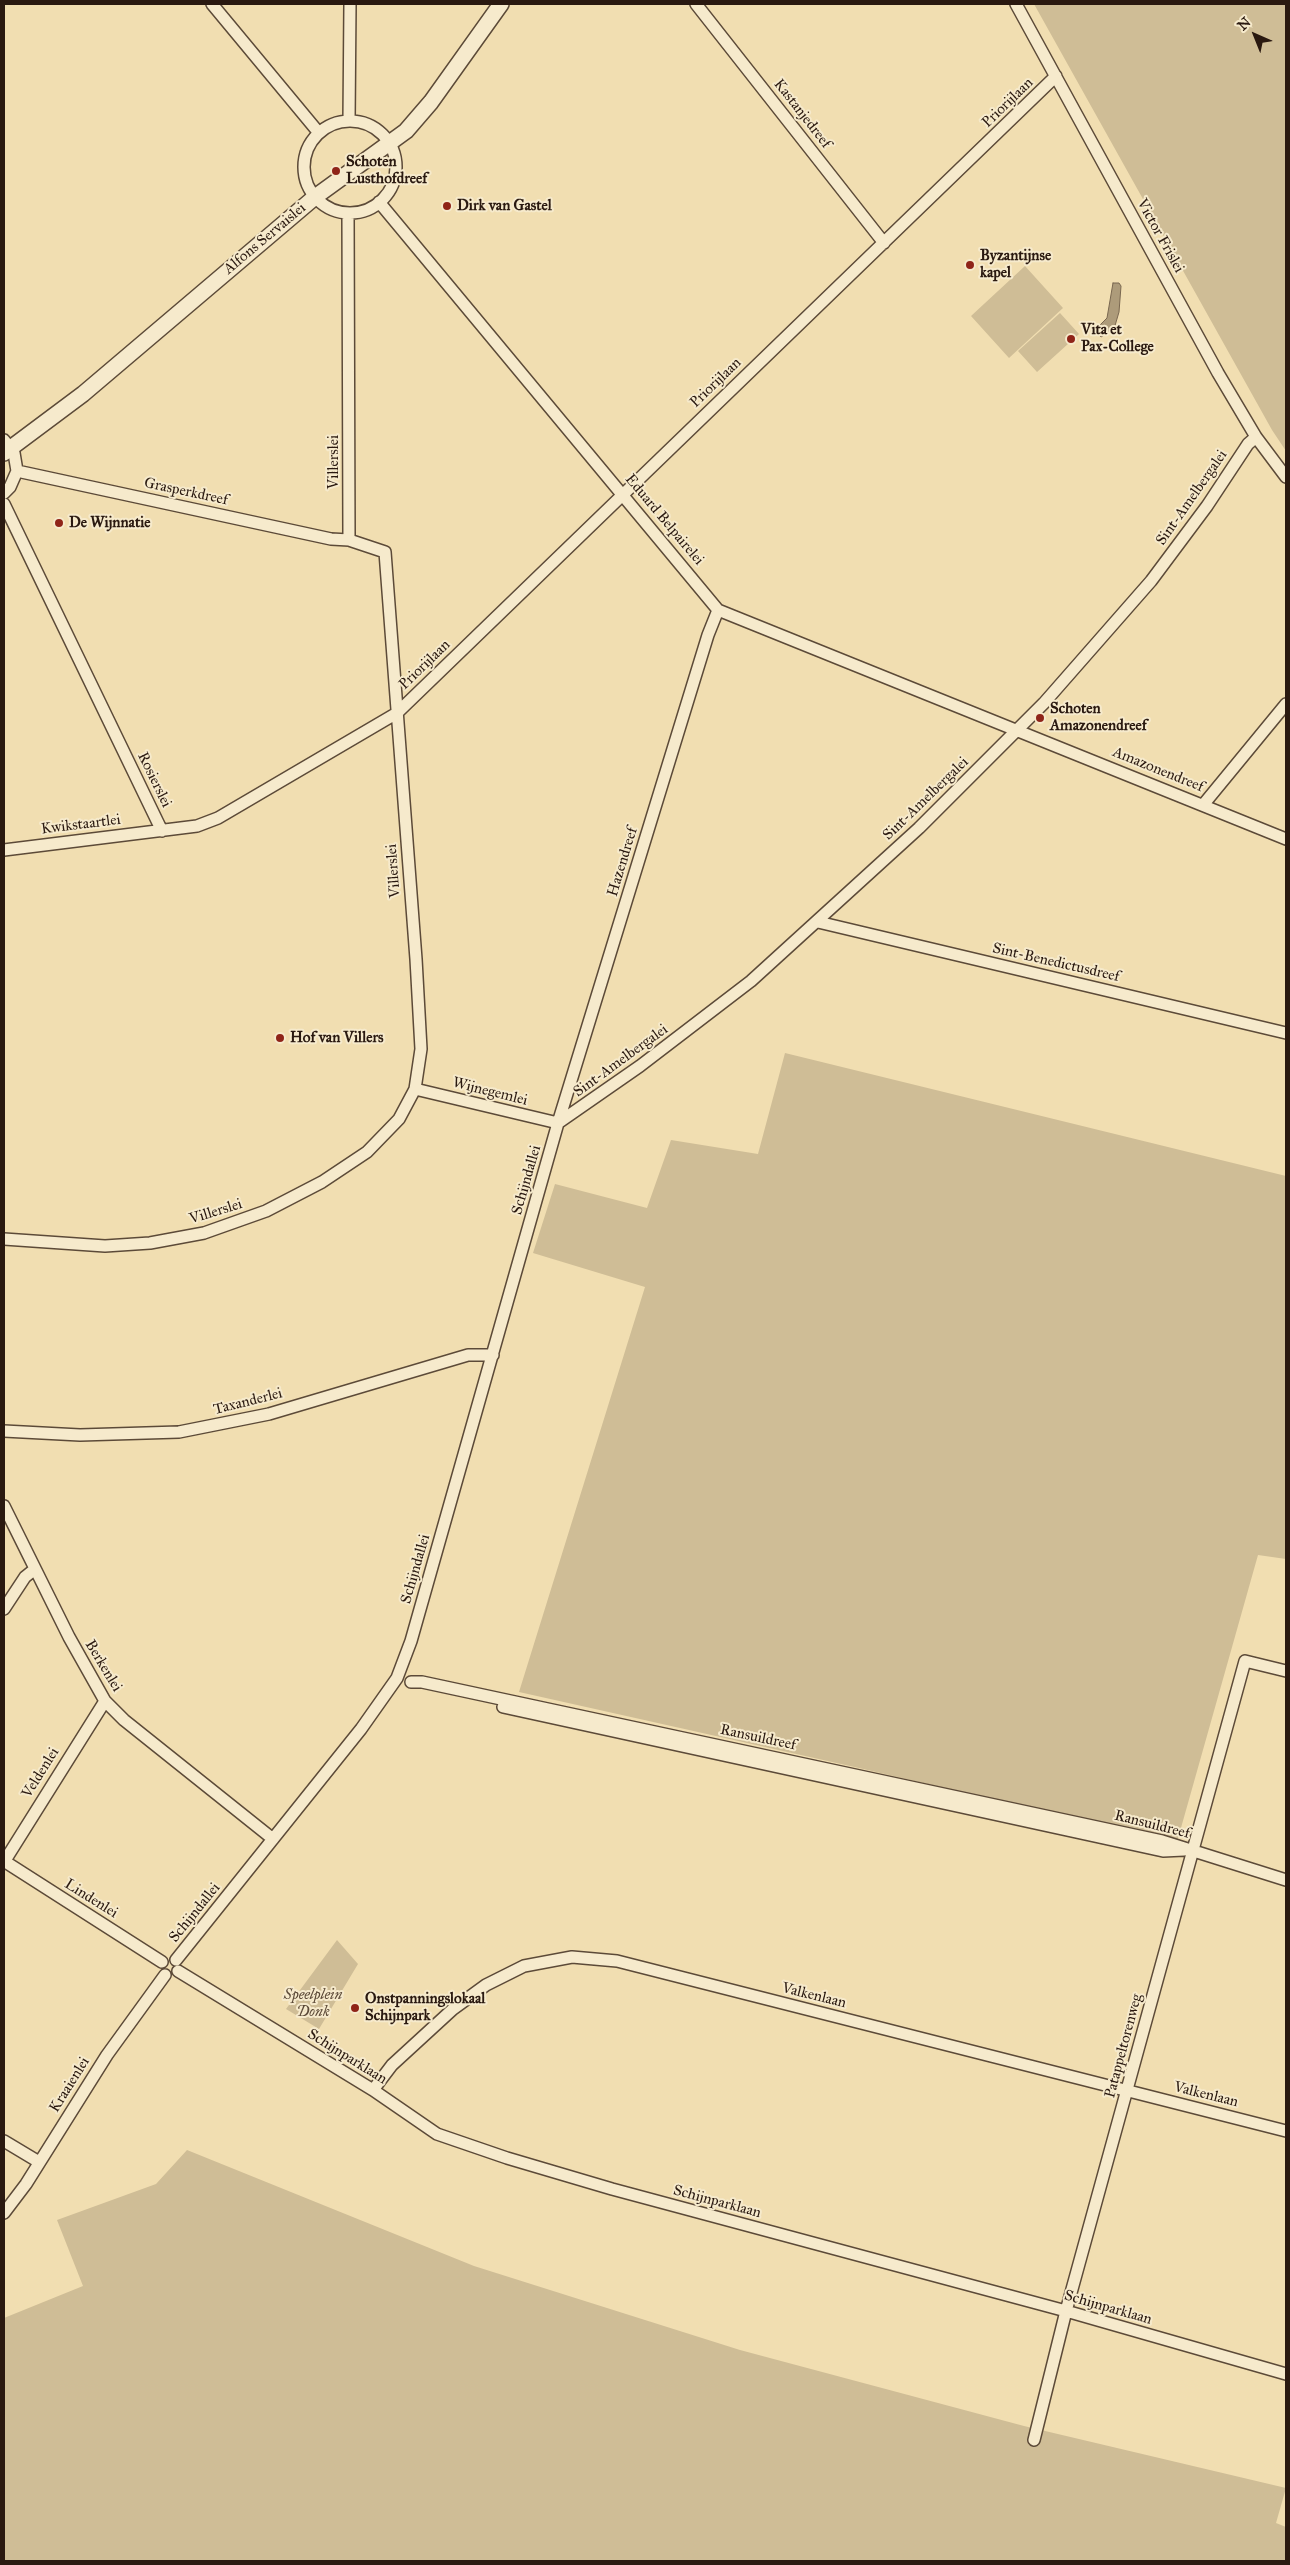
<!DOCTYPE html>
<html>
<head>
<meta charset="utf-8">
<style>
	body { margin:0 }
	#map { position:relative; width:1290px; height:2565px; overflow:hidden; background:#f1deb1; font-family:"IM FELL Great Primer",serif }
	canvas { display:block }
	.frame { position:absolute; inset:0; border:5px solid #2a1910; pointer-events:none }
	.north { position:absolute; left:1230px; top:10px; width:50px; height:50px; -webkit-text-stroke:4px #f6eacc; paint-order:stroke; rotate:316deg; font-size:14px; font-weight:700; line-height:20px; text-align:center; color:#2a1910 }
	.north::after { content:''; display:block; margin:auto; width:18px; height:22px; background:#2a1910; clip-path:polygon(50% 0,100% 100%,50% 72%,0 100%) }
</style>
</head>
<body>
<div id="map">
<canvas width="1290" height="2565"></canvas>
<div class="frame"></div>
<div class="north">N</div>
</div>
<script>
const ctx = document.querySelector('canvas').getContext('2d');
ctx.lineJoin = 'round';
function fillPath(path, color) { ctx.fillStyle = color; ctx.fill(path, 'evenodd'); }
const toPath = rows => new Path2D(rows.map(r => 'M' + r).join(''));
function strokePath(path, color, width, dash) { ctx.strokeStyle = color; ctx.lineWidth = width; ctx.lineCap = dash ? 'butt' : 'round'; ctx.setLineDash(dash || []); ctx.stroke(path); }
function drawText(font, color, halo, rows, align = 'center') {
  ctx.font = font + ' "IM FELL Great Primer",serif'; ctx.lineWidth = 4; ctx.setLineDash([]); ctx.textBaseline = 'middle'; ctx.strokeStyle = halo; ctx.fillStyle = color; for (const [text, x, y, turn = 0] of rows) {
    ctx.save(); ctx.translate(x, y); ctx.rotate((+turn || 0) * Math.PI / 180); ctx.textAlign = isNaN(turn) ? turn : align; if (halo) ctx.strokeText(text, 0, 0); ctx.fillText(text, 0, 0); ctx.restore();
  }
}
fillPath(toPath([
	[1034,4,1286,4,1286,451,1272,430],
	[1025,266,1063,308,1009,358,971,316],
	[1060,313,1079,334,1037,372,1018,351],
	[785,1053,1286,1176,1286,1559,1258,1555,1177,1842,859,1768,519,1692,645,1287,533,1253,555,1184,647,1208,671,1140,758,1154],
	[337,1940,358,1964,319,2029,286,2009],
	[187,2150,474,2266,740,2350,1024,2426,1286,2488,1276,2523,1286,2527,1286,2561,4,2561,4,2318,83,2286,57,2220,156,2184]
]), '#cfbd96');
const water = toPath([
	[1113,283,1119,283,1121,286,1119,312,1114,329,1101,337,1096,329,1107,318,1113,283]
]);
fillPath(water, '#ad9b7a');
strokePath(water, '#796750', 1);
const minor = toPath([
	[212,4,319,133],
	[696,4,884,243],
	[1016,4,1218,373,1256,437,1286,477],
	[349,121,350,4],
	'304 167a46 46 0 1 1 92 0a46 46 0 1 1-92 0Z',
	[379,202,718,610,1286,839],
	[4,440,14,453,17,471,10,487,4,493],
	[17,471,331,539,349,540],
	[4,504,162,831],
	[1203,805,1286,704],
	[4,850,197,826,218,818,397,713,1056,76],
	[818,922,1286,1033],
	[415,1089,558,1123],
	[558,1123,640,1066,751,981,919,828,1044,703,1151,581,1207,506,1248,444,1256,437],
	[4,1239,105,1246,150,1243,204,1233,266,1211,322,1182,367,1152,399,1119,415,1089,421,1049,416,959,385,552,349,540,348,213],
	[4,1431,80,1435,179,1432,269,1414,468,1355,493,1355],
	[4,1506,69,1637,105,1701,124,1720,273,1839],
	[4,1609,25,1577,35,1569],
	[411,1682,422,1682,1162,1841,1286,1880],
	[503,1707,1163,1851,1184,1850],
	[4,1861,162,1962],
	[4,1862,105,1701],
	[176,1960,361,1729,397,1678,411,1641,558,1123,708,635,718,610],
	[178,1971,373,2090,437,2134,507,2158,612,2189,1066,2311,1286,2374],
	[373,2090,392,2065,453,2009,486,1985,524,1966,572,1957,617,1961,1286,2131],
	[4,2141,39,2162],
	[4,2213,26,2184,107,2055,165,1975],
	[1034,2440,1066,2311,1245,1661,1286,1671]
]);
const tertiary = toPath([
	[4,453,83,394,315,197,406,131,431,102,501,4]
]);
strokePath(minor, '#5c4a38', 14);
strokePath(tertiary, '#5c4a38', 18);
strokePath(minor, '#f6eacc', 11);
strokePath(tertiary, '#f6eacc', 15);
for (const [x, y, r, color] of [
	[336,171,5,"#8f2418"],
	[447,206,5,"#8f2418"],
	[970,265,5,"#8f2418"],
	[1071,339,5,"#8f2418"],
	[59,523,5,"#8f2418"],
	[1040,718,5,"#8f2418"],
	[280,1038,5,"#8f2418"],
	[355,2008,5,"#8f2418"]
]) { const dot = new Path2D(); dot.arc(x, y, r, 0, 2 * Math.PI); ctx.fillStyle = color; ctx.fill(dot); strokePath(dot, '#f6eacc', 2); }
drawText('15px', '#2a1910', '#f6eacc', [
	["Priorijlaan",1008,103,-44],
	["Kastanjedreef",802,114,52],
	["Victor Frislei",1160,236,61],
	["Alfons Servaislei",265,239,-40],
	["Priorijlaan",716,383,-44],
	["Villerslei",334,462,-90],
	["Grasperkdreef",186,492,12],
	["Sint-Amelbergalei",1192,498,-55],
	["Eduard Belpairelei",664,520,50],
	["Priorijlaan",425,665,-44],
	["Amazonendreef",1158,770,22],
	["Rosierslei",154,780,64],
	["Sint-Amelbergalei",926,799,-44],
	["Kwikstaartlei",81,825,-7],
	["Hazendreef",623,862,-73],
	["Villerslei",394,871,-94],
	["Sint-Benedictusdreef",1056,963,13],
	["Sint-Amelbergalei",621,1061,-36],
	["Wijnegemlei",490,1092,14],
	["Schijndallei",527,1180,-74],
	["Villerslei",216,1212,-17],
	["Taxanderlei",248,1402,-14],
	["Schijndallei",416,1569,-74],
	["Berkenlei",103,1666,59],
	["Ransuildreef",758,1738,12],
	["Veldenlei",41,1773,-58],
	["Ransuildreef",1152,1825,14],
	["Lindenlei",91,1899,32],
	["Schijndallei",195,1913,-51],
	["Valkenlaan",814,1996,14],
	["Patappeltorenweg",1124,2046,-75],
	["Schijnparklaan",347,2057,32],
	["Kraaienlei",70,2085,-58],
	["Valkenlaan",1206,2095,14],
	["Schijnparklaan",717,2202,15],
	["Schijnparklaan",1108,2308,16]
]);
drawText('bold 15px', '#2a1910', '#f6eacc', [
	["Schoten",346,162],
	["Lusthofdreef",346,179],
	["Dirk van Gastel",457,206],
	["Byzantijnse",980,256],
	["kapel",980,273],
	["Vita et",1081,330],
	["Pax-College",1081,347],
	["De Wijnnatie",69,523],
	["Schoten",1050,709],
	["Amazonendreef",1050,726],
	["Hof van Villers",290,1038],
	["Onstpanningslokaal",365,1999],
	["Schijnpark",365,2016]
], 'left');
drawText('italic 15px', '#5c4a38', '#f6eacc', [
	["Speelplein",313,1995],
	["Donk",313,2012]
]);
</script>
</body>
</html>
